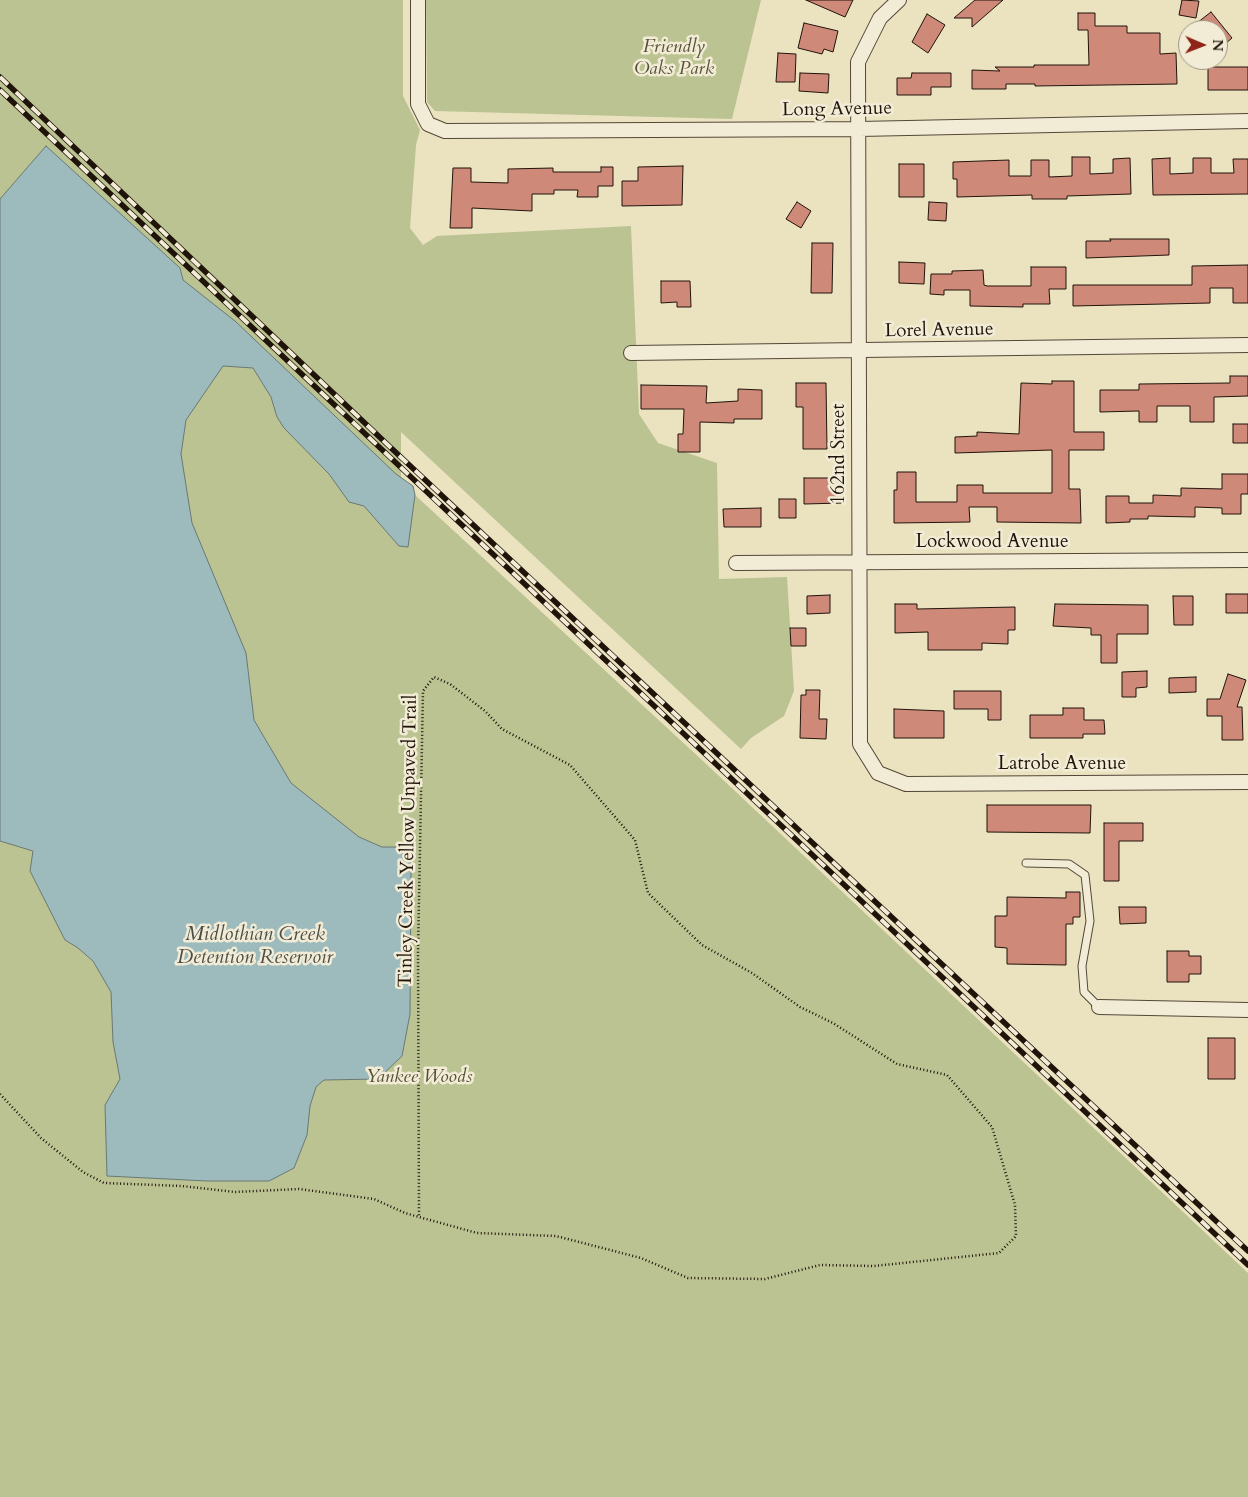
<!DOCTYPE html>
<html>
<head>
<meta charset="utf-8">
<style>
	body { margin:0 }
	#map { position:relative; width:1248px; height:1497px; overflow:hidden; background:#ebe2c0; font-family:Cardo,serif }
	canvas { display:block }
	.north { position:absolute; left:1178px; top:20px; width:50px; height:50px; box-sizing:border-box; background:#f2ecd6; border:1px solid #9e9584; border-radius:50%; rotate:91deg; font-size:14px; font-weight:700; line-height:20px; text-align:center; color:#20130a }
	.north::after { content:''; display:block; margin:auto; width:18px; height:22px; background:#8f2418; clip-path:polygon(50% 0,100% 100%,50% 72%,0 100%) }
</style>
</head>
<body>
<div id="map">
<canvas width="1248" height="1497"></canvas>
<div class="north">N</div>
</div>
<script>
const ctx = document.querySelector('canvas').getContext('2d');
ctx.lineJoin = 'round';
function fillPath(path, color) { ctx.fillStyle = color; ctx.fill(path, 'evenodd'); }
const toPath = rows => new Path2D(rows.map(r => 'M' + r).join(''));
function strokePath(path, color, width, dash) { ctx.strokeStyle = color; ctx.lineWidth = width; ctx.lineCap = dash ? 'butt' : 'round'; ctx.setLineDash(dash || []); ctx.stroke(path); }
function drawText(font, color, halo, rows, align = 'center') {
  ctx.font = font + ' Cardo,serif'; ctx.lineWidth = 5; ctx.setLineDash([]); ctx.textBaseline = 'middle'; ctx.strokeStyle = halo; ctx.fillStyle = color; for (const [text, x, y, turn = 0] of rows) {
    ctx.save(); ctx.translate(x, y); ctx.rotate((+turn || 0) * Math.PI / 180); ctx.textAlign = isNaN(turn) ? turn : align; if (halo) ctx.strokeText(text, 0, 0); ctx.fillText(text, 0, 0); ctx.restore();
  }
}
fillPath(toPath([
	[0,0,403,0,403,96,420,130,416,145,410,228,423,245,437,236,631,226,639,414,658,443,717,463,719,579,787,577,794,691,784,716,751,738,741,749,401,432,401,489,414,501,415,495,703,761,1248,1273,1248,1497,0,1497],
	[426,0,761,0,732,119,435,111,427,102]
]), '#bac391');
const water = toPath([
	[46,146,180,268,183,280,235,321,396,474,413,486,415,495,408,547,399,546,364,506,349,502,329,474,284,428,277,417,271,397,253,368,223,366,186,420,181,454,192,523,246,653,254,720,291,783,359,837,382,847,398,847,411,864,410,1014,402,1056,378,1079,324,1080,316,1087,310,1106,307,1135,294,1168,269,1181,207,1181,107,1176,105,1105,120,1079,113,1042,111,992,93,961,78,948,65,940,30,871,33,851,0,841,0,199,46,146]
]);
fillPath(water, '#9dbbbd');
strokePath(water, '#6b7875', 1);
const building = toPath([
	[806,0,853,0,845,17,806,0],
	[975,0,1003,0,972,27,972,18,954,18,975,0],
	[1182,0,1199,1,1196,18,1179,15,1182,0],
	[1211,12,1232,38,1218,50,1218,30,1188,30,1211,12],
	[1078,13,1095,13,1095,26,1127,26,1127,33,1160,33,1160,54,1176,53,1177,84,1035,86,1035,84,1006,84,1006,89,972,89,972,70,1000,71,995,67,1034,67,1034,65,1089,65,1088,30,1078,30,1078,13],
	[927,14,945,25,928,53,912,42,927,14],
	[804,23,838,31,833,52,824,49,822,54,798,48,804,23],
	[778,53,796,54,795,82,776,82,778,53],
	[1208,67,1248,67,1248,90,1208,90,1208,67],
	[800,73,829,74,828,93,799,91,800,73],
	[912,73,951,73,951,87,931,87,931,95,897,95,897,78,911,78,912,73],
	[1072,157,1090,157,1090,174,1113,173,1113,159,1130,158,1131,194,1067,196,1067,199,1032,199,1032,195,957,197,957,179,953,179,953,162,1009,160,1009,176,1031,176,1031,160,1049,160,1049,177,1072,176,1072,157],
	[1170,158,1170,174,1193,173,1193,158,1211,158,1211,173,1234,173,1233,159,1248,159,1248,194,1153,195,1152,159,1170,158],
	[899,164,924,164,924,197,899,197,899,164],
	[683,166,682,205,622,206,622,181,638,181,638,167,683,166],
	[601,167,613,167,613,186,598,186,598,197,577,197,578,190,554,190,554,194,532,194,532,211,472,208,472,228,450,228,453,168,471,168,471,182,508,183,508,169,553,168,553,172,601,172,601,167],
	[797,202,811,211,801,228,786,219,797,202],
	[929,202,947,203,946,221,928,220,929,202],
	[1110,239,1169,239,1169,255,1086,258,1086,241,1111,241,1110,239],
	[812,243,833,243,832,293,811,293,812,243],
	[899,262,925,263,924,284,899,283,899,262],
	[1248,265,1248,303,1233,303,1233,288,1210,288,1210,303,1073,306,1073,285,1192,285,1192,266,1248,265],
	[1031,267,1066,267,1066,289,1049,289,1050,304,1023,304,1023,307,970,306,970,290,944,290,944,295,930,294,931,274,952,274,952,271,983,270,984,285,987,286,1031,286,1031,267],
	[661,281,690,281,691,307,677,307,677,302,661,303,661,281],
	[1230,376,1248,376,1248,396,1214,397,1214,422,1190,422,1190,406,1157,406,1157,422,1139,422,1139,411,1100,412,1100,390,1139,390,1139,384,1230,383,1230,376],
	[1052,381,1074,381,1074,432,1104,432,1104,450,1069,450,1069,489,1080,489,1081,523,997,522,997,507,969,507,970,522,894,523,894,490,897,490,897,472,916,472,916,502,957,502,957,485,983,485,983,493,1052,493,1052,450,955,453,955,437,977,436,977,432,1019,434,1021,383,1052,384,1052,381],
	[796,383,826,383,827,449,803,449,803,407,796,407,796,383],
	[641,385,707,386,706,403,738,401,738,389,762,390,762,419,734,419,734,423,700,422,700,452,678,452,678,434,683,434,684,409,641,409,641,385],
	[1233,424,1248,424,1248,443,1233,443,1233,424],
	[1222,474,1248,474,1248,494,1241,494,1241,514,1222,514,1222,508,1195,507,1195,517,1148,516,1148,519,1130,519,1130,522,1106,523,1106,496,1129,496,1129,503,1153,503,1153,495,1181,496,1181,488,1222,489,1222,474],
	[804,478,832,478,832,490,843,490,843,503,804,504,804,478],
	[779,499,796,499,796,518,779,518,779,499],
	[761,508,761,527,724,527,723,509,761,508],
	[1226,594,1248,594,1248,613,1226,613,1226,594],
	[830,595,830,613,807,614,807,596,830,595],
	[1173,596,1193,596,1193,625,1174,625,1173,596],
	[895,604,917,604,917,609,1015,607,1015,630,1008,630,1008,644,982,643,982,650,928,650,928,632,895,633,895,604],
	[1055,604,1148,605,1148,634,1117,634,1117,663,1101,663,1101,635,1091,635,1091,628,1053,626,1055,604],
	[790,628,806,628,806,646,791,646,790,628],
	[1147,671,1147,687,1136,688,1136,697,1122,697,1122,672,1147,671],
	[1228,674,1246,680,1237,707,1242,707,1243,740,1222,740,1222,716,1207,716,1207,699,1220,699,1228,674],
	[1196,677,1196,692,1169,693,1169,678,1196,677],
	[806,690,820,690,819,719,827,719,826,739,800,738,801,695,806,695,806,690],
	[954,691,1001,691,1001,720,988,720,988,709,954,709,954,691],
	[1063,708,1084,708,1084,720,1104,720,1105,734,1083,734,1083,738,1030,738,1030,715,1063,715,1063,708],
	[894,709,944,711,944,738,894,738,894,709],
	[987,805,1091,805,1090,833,987,832,987,805],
	[1104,823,1143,823,1143,841,1119,841,1119,881,1104,881,1104,823],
	[1066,892,1080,892,1080,917,1073,917,1073,924,1066,924,1066,965,1007,964,1007,948,995,947,995,916,1007,916,1007,897,1066,898,1066,892],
	[1119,907,1146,907,1146,923,1120,924,1119,907],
	[1167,951,1189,951,1189,956,1201,956,1201,974,1189,974,1189,982,1167,982,1167,951],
	[1208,1038,1235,1038,1235,1079,1208,1079,1208,1038]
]);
fillPath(building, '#cf8978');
strokePath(building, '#20130a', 1);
const lane = toPath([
	[1026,863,1069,864,1085,875,1090,921,1082,966,1084,992,1099,1007]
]);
const street = toPath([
	[418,0,418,104,428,124,445,131,859,129,1248,121],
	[899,0,880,18,858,62,860,744,878,773,906,784,1248,782],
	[631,353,1248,345],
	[736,563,1248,560],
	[1099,1007,1248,1010]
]);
strokePath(lane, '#534738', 9);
strokePath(street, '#534738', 16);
strokePath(toPath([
	[0,1094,41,1138,83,1172,104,1183,182,1186,235,1192,299,1189,374,1199,405,1213,419,1217,477,1233,556,1236,641,1258,688,1278,765,1279,820,1265,874,1266,999,1253,1016,1236,1015,1205,992,1127,947,1075,897,1064,833,1023,800,1007,752,973,702,945,648,893,635,840,570,765,502,729,485,711,450,684,434,677,423,691,418,952,419,1217]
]), '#20130a', 2.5, [1, 2.5]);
strokePath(lane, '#f2ecd6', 7);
strokePath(street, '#f2ecd6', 14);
const rail = toPath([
	[0,77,389,446,1248,1251],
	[0,90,1248,1265]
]);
strokePath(rail, '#20130a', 5.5);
strokePath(rail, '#f2ecd6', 4, [11]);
drawText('italic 19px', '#565139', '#f2ecd6', [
	["Friendly",674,48],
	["Oaks Park",674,70],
	["Yankee Woods",419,1078]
]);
drawText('19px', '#20130a', '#f2ecd6', [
	["Long Avenue",837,110,-1],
	["Lorel Avenue",939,331,-1],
	["162nd Street",840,454,-90],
	["Lockwood Avenue",992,543],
	["Latrobe Avenue",1062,765],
	["Tinley Creek Yellow Unpaved Trail",409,841,-89]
]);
drawText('italic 20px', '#4c4e49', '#f2ecd6', [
	["Midlothian Creek",255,935],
	["Detention Reservoir",255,958]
]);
</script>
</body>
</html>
